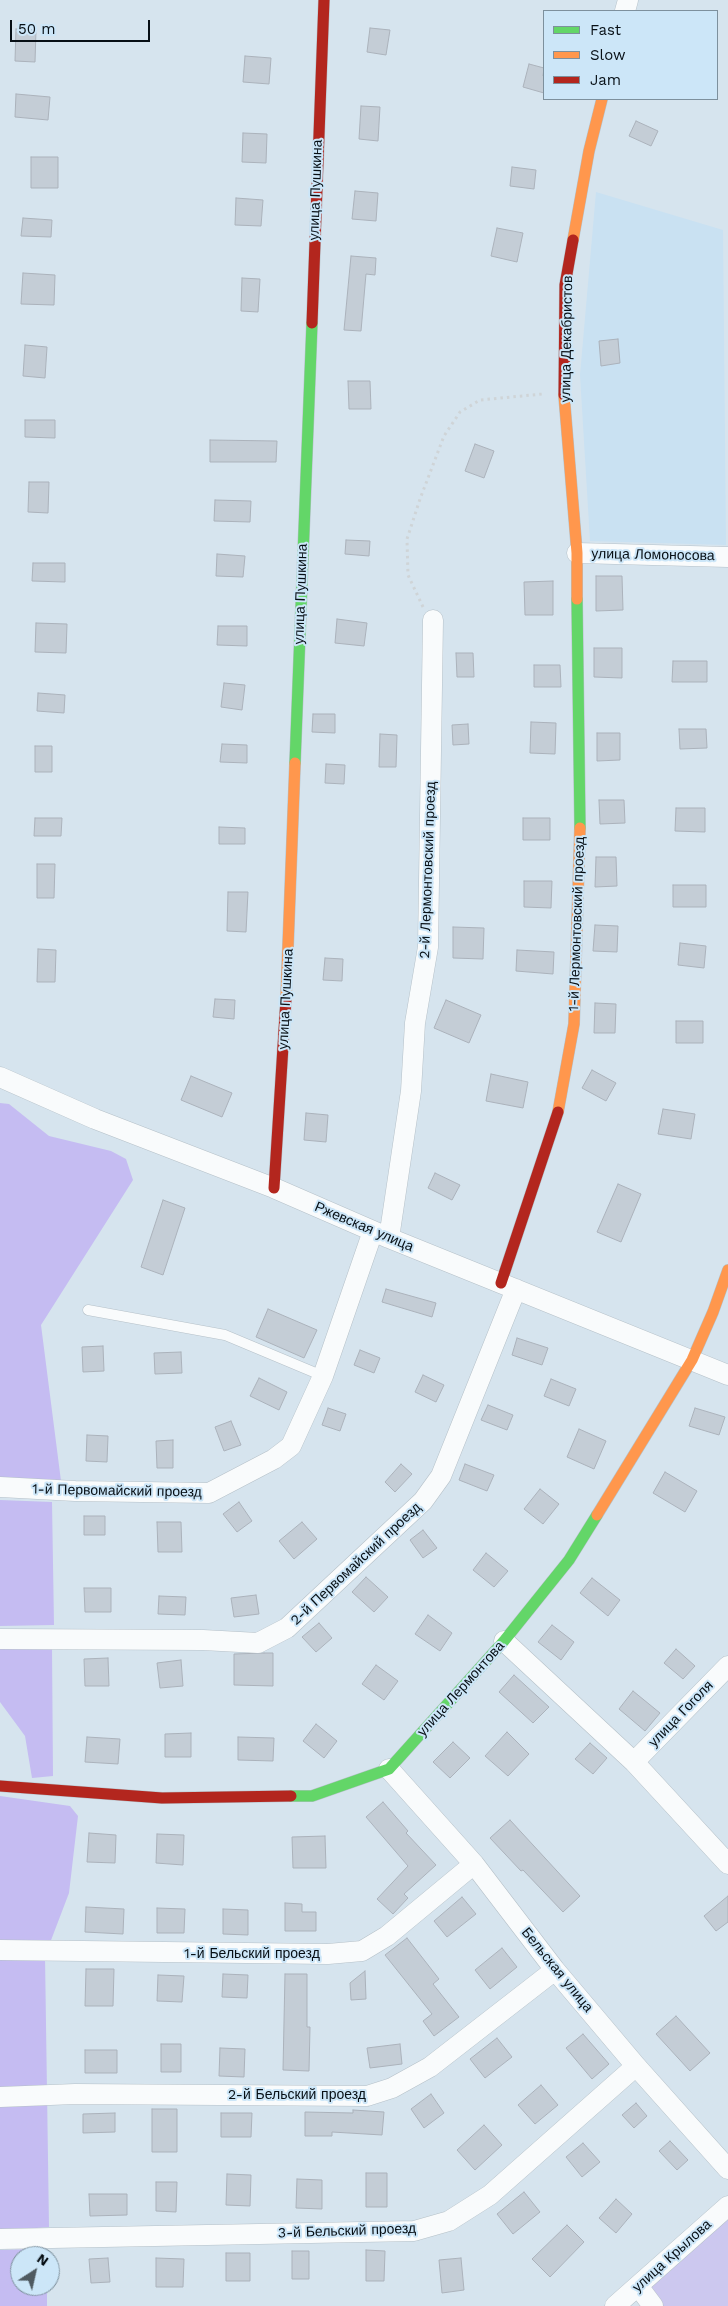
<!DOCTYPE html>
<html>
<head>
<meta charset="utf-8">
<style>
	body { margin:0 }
	#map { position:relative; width:728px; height:2306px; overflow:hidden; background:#d6e4ee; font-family:"Work Sans",sans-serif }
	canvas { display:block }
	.legend { position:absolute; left:543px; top:10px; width:175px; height:90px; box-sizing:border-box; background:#cce6f8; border:1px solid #7d909d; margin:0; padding:6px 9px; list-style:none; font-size:15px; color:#070f15 }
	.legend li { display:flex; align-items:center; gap:10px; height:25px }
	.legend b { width:25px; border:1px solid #7d909d }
	.north { position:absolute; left:10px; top:2246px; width:50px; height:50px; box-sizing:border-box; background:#cce6f8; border:1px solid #7d909d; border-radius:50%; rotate:35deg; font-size:14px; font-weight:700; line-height:20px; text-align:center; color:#070f15 }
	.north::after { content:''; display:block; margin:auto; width:18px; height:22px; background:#4f5a61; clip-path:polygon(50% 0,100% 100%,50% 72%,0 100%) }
	.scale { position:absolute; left:10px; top:20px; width:140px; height:22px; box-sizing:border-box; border:2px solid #070f15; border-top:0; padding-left:6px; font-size:15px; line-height:18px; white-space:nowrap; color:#070f15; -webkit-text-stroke:4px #cce6f8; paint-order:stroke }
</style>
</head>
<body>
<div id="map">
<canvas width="728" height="2306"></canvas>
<ul class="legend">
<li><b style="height:6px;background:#63d668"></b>Fast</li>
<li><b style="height:6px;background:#ff974d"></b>Slow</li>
<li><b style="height:6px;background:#b3261e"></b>Jam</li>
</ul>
<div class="north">N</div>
<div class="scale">50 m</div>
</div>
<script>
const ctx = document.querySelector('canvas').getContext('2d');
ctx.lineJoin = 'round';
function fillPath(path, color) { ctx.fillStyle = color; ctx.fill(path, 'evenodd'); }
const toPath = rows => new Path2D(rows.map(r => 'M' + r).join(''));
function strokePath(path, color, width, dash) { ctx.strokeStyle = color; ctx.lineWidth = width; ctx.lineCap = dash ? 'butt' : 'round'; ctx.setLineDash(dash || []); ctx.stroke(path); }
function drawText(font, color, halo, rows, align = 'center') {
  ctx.font = font + ' "Work Sans",sans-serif'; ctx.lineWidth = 4; ctx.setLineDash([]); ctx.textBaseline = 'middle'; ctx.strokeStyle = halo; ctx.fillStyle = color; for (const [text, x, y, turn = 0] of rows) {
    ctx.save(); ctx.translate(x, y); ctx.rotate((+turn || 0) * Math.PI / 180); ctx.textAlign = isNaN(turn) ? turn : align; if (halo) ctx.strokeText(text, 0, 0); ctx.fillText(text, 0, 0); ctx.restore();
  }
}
fillPath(toPath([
	[596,192,723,230,726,545,590,541,580,375]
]), '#c9e1f2');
fillPath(toPath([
	[728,2206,728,2306,653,2306,638,2286]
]), '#ccc8ef');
fillPath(toPath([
	[0,1103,9,1104,49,1136,111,1151,126,1159,133,1180,41,1325,61,1481,0,1479],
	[0,1500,52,1502,54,1625,0,1626],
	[0,1647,52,1648,53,1776,32,1778,25,1736,0,1702],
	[0,1796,70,1806,78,1816,69,1893,45,1956,49,2227,0,2231],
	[35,2249,43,2256,20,2256,20,2286,47,2286,47,2306,0,2306,0,2250]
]), '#c5bcf2');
const building = toPath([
	[370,28,390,30,386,55,367,52,370,28],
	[16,29,36,30,35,62,15,61,16,29],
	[245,56,271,58,269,84,243,82,245,56],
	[529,64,544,68,543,76,544,77,544,93,523,87,529,64],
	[16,94,50,97,48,120,15,117,16,94],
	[361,106,380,107,378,141,359,139,361,106],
	[636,121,658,131,651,146,629,136,636,121],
	[243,133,267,134,266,163,242,162,243,133],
	[31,157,58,157,58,188,31,188,31,157],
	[512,167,536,170,534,189,510,186,512,167],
	[355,191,378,193,376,221,352,219,355,191],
	[236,198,263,200,261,226,235,225,236,198],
	[23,218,52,220,51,237,21,236,23,218],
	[497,228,523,233,517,262,491,256,497,228],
	[351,256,376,258,375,275,366,274,361,331,344,330,351,256],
	[23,273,55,275,54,305,21,304,23,273],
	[242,278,260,279,258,312,241,311,242,278],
	[618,339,620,363,601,366,599,341,618,339],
	[25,345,47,347,45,378,23,376,25,345],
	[348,381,370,381,371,409,349,409,348,381],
	[25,420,55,420,55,438,25,437,25,420],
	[210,440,277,441,276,462,210,462,210,440],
	[475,444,494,451,484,478,465,471,475,444],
	[29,482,49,482,48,513,28,512,29,482],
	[215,500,251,501,250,522,214,521,215,500],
	[346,540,370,541,369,556,345,554,346,540],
	[217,554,245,556,243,577,216,576,217,554],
	[33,563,65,563,65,582,32,581,33,563],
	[596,576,622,576,623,610,596,611,596,576],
	[553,581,553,615,525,615,524,582,553,581],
	[337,619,367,623,364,646,335,643,337,619],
	[36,623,67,624,66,653,35,652,36,623],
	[218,626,247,626,247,646,217,645,218,626],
	[594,648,622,648,622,678,594,677,594,648],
	[456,653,473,653,474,677,457,677,456,653],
	[673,661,707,661,707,682,672,682,673,661],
	[534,665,560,665,561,687,534,687,534,665],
	[224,683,245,685,242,710,221,707,224,683],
	[38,693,65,695,64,713,37,711,38,693],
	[313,714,335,714,335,733,312,732,313,714],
	[531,722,556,723,555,754,530,753,531,722],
	[468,724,469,744,453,745,452,725,468,724],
	[679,729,706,729,707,748,680,749,679,729],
	[597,733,620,733,620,760,597,761,597,733],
	[380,734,397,735,396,767,379,767,380,734],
	[222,744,247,745,247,763,220,762,222,744],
	[35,746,52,746,52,772,35,772,35,746],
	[326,764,345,765,344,784,325,783,326,764],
	[599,800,624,800,625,823,600,824,599,800],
	[676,808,705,808,705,832,675,831,676,808],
	[35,818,62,818,61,836,34,836,35,818],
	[523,818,550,818,550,840,523,840,523,818],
	[219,827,245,828,245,844,219,844,219,827],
	[596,857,616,857,617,886,595,887,596,857],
	[37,864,55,864,54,898,37,898,37,864],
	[524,881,552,881,551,908,524,907,524,881],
	[673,885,706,885,706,907,673,907,673,885],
	[228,892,248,892,246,932,227,931,228,892],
	[595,925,618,926,617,952,593,951,595,925],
	[453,927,484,928,483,959,453,958,453,927],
	[680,943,706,946,704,968,678,965,680,943],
	[38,949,56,950,55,982,37,982,38,949],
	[517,950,554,952,553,974,516,971,517,950],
	[325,958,343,959,342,981,323,980,325,958],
	[215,999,235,1000,234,1019,213,1017,215,999],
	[446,1000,481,1015,469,1043,434,1028,446,1000],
	[595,1003,616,1004,615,1033,594,1033,595,1003],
	[676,1021,703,1021,703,1043,676,1043,676,1021],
	[592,1070,616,1083,606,1101,582,1088,592,1070],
	[491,1074,528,1082,523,1108,486,1101,491,1074],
	[191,1076,232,1093,222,1117,181,1100,191,1076],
	[663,1109,695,1114,691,1139,658,1134,663,1109],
	[306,1113,328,1115,326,1142,304,1140,306,1113],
	[435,1173,460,1185,452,1200,428,1188,435,1173],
	[618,1184,641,1194,621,1242,597,1232,618,1184],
	[163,1200,185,1208,163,1275,141,1267,163,1200],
	[386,1289,436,1303,432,1317,382,1302,386,1289],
	[268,1309,317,1330,304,1358,256,1337,268,1309],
	[517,1338,548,1348,542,1365,512,1355,517,1338],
	[103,1346,104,1371,83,1372,82,1347,103,1346],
	[360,1350,380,1358,374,1373,354,1365,360,1350],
	[181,1352,182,1373,155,1374,154,1353,181,1352],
	[423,1375,444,1385,436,1402,415,1392,423,1375],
	[259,1378,287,1392,279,1410,250,1396,259,1378],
	[551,1379,576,1389,569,1406,544,1396,551,1379],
	[488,1405,513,1415,507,1430,481,1420,488,1405],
	[328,1408,346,1414,340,1431,322,1425,328,1408],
	[695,1408,725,1417,719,1435,689,1426,695,1408],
	[231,1421,241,1445,224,1451,215,1427,231,1421],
	[579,1429,606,1441,594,1469,567,1457,579,1429],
	[87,1435,108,1436,107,1462,86,1461,87,1435],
	[173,1440,173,1468,157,1468,156,1441,173,1440],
	[401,1464,412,1474,395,1492,385,1482,401,1464],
	[465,1464,494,1475,487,1491,459,1480,465,1464],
	[665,1472,697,1491,685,1512,653,1493,665,1472],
	[540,1489,559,1504,543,1524,524,1509,540,1489],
	[239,1502,252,1521,237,1532,223,1514,239,1502],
	[84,1516,105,1516,105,1535,84,1535,84,1516],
	[157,1522,181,1522,182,1552,158,1552,157,1522],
	[302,1522,317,1539,294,1559,279,1541,302,1522],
	[423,1530,437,1548,423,1558,410,1540,423,1530],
	[486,1553,508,1571,494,1587,473,1570,486,1553],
	[366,1577,388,1597,374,1612,352,1592,366,1577],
	[592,1578,620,1600,608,1616,580,1593,592,1578],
	[84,1588,111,1588,111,1612,85,1612,84,1588],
	[256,1595,259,1614,234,1617,231,1598,256,1595],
	[159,1596,186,1597,185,1615,158,1614,159,1596],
	[428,1615,452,1633,440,1651,415,1634,428,1615],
	[319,1623,332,1638,316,1652,302,1637,319,1623],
	[552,1625,574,1642,561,1660,538,1642,552,1625],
	[676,1649,695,1666,683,1679,664,1663,676,1649],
	[264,1653,273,1653,273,1686,234,1685,234,1654,264,1653],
	[108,1658,109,1686,85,1686,84,1659,108,1658],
	[181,1660,183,1686,160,1688,157,1663,181,1660],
	[376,1665,398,1681,384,1700,362,1684,376,1665],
	[514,1675,549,1707,533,1723,499,1692,514,1675],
	[633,1691,660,1713,645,1731,619,1709,633,1691],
	[316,1724,337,1741,324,1758,303,1741,316,1724],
	[507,1732,529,1754,508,1776,485,1756,507,1732],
	[191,1733,191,1757,165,1757,165,1734,191,1733],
	[87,1737,120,1739,118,1764,85,1762,87,1737],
	[238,1737,274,1738,273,1761,238,1760,238,1737],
	[453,1742,470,1758,450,1778,433,1762,453,1742],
	[590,1743,607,1758,593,1774,575,1759,590,1743],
	[383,1802,408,1831,406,1833,436,1865,404,1894,408,1898,393,1914,377,1899,408,1866,366,1817,383,1802],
	[510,1820,580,1896,563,1912,523,1870,521,1871,490,1838,510,1820],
	[89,1833,116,1835,115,1863,87,1862,89,1833],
	[157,1834,184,1835,183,1865,156,1863,157,1834],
	[325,1836,326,1868,293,1868,292,1837,325,1836],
	[728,1896,728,1922,716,1931,704,1916,728,1896],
	[462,1897,476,1914,447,1937,434,1921,462,1897],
	[285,1903,302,1904,302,1912,316,1912,316,1931,285,1931,285,1903],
	[86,1907,124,1909,123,1934,85,1932,86,1907],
	[157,1908,185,1909,184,1933,157,1933,157,1908],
	[223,1909,248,1910,248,1935,223,1934,223,1909],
	[407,1938,439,1979,433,1984,459,2017,434,2036,423,2021,432,2014,385,1955,407,1938],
	[502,1948,517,1967,490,1989,475,1970,502,1948],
	[86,1969,114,1969,113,2006,85,2006,86,1969],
	[365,1971,366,1999,351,2000,350,1983,365,1971],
	[223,1974,248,1975,247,1998,222,1997,223,1974],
	[285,1974,307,1974,307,2027,310,2027,309,2071,283,2070,285,1974],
	[158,1975,184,1976,182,2002,157,2001,158,1975],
	[676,2016,710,2053,690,2071,656,2034,676,2016],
	[583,2034,609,2064,592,2079,566,2048,583,2034],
	[497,2038,512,2057,485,2078,470,2059,497,2038],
	[161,2044,181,2044,181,2072,161,2072,161,2044],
	[400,2044,402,2064,370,2068,367,2048,400,2044],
	[220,2048,245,2049,244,2077,219,2076,220,2048],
	[85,2050,117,2050,117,2073,85,2073,85,2050],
	[541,2085,558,2105,535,2124,518,2105,541,2085],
	[431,2094,444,2113,424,2128,411,2109,431,2094],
	[636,2103,647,2116,634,2128,622,2115,636,2103],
	[152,2109,177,2109,177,2152,152,2152,152,2109],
	[353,2110,384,2112,382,2135,332,2132,332,2136,305,2136,305,2112,353,2113,353,2110],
	[115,2113,115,2132,83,2133,83,2114,115,2113],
	[221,2113,252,2113,251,2137,221,2137,221,2113],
	[484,2125,502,2145,475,2170,457,2150,484,2125],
	[670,2141,688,2160,677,2170,659,2151,670,2141],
	[583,2143,600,2162,582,2177,566,2157,583,2143],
	[366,2173,387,2173,387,2207,366,2207,366,2173],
	[227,2174,251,2175,250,2206,226,2205,227,2174],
	[297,2179,322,2180,322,2209,296,2208,297,2179],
	[156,2182,177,2182,176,2212,156,2211,156,2182],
	[524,2192,540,2212,513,2234,497,2214,524,2192],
	[89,2194,127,2194,127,2215,90,2216,89,2194],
	[616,2199,632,2214,616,2233,599,2218,616,2199],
	[567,2225,584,2242,550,2277,532,2259,567,2225],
	[366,2250,385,2251,384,2281,366,2281,366,2250],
	[292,2251,309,2251,309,2279,292,2279,292,2251],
	[226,2253,250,2253,250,2281,226,2281,226,2253],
	[108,2258,110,2282,91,2283,89,2259,108,2258],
	[156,2258,184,2259,183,2287,156,2287,156,2258],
	[461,2258,464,2290,442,2293,439,2260,461,2258]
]);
fillPath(building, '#c4cdd6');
strokePath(building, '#abb2bb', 1);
const lane = toPath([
	[88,1310,225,1335,323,1376]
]);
const street = toPath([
	[625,11,628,0],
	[577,553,728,557],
	[0,1077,95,1119,274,1188,389,1238,728,1375],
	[389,1238,411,1091,415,1023,428,947,433,620],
	[0,1487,75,1491,209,1493,274,1459,291,1446,323,1376,373,1231],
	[0,1639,203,1640,258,1643,287,1628,423,1501,441,1476,516,1289],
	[504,1641,634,1762,728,1864],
	[634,1762,728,1666],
	[389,1769,474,1864,555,1970,636,2066,728,2169],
	[0,1950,328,1954,362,1951,387,1936,474,1864],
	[0,2097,75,2094,367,2096,392,2088,430,2067,555,1970],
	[0,2239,414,2231,449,2221,490,2195,636,2066],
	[638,2286,653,2306],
	[615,2306,728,2206]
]);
const fast = toPath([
	[577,599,580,828],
	[295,763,312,323],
	[291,1796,312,1796,389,1769,504,1641,569,1560,597,1515]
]);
const slow = toPath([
	[573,240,589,151,602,99],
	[564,395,577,553,577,599],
	[286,999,295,763],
	[558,1112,574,1024,580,828],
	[597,1515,692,1360,713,1312,728,1270]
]);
const jam = toPath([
	[312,323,324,0],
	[564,395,565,285,573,240],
	[274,1188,286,999],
	[501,1283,558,1112],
	[0,1786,162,1798,291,1796]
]);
strokePath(lane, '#b5c0c8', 11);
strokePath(street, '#b5c0c8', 21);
strokePath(fast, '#b5c0c8', 12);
strokePath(slow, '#b5c0c8', 12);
strokePath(jam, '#b5c0c8', 12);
strokePath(toPath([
	[423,607,408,575,407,539,420,499,444,436,460,412,480,400,543,394]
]), '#cfd4d7', 3, [2.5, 4]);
strokePath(lane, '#f9fbfc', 10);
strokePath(street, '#f9fbfc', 20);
strokePath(fast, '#63d668', 11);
strokePath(slow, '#ff974d', 11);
strokePath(jam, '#b3261e', 11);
drawText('14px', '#070f15', '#cce6f8', [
	["улица Пушкина",316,190,-88],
	["улица Декабристов",567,339,-89],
	["улица Ломоносова",653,555,1],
	["улица Пушкина",301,594,-88],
	["2-й Лермонтовский проезд",428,870,-88],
	["1-й Лермонтовский проезд",577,924,-88],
	["улица Пушкина",286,999,-87],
	["Ржевская улица",364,1227,23],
	["1-й Первомайский проезд",117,1491,1],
	["2-й Первомайский проезд",356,1564,-43],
	["улица Лермонтова",461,1689,-48],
	["улица Гоголя",681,1714,-46],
	["1-й Бельский проезд",252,1954],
	["Бельская улица",557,1970,51],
	["2-й Бельский проезд",297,2095],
	["3-й Бельский проезд",347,2231,-2],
	["улица Крылова",672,2256,-42]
]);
</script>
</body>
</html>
